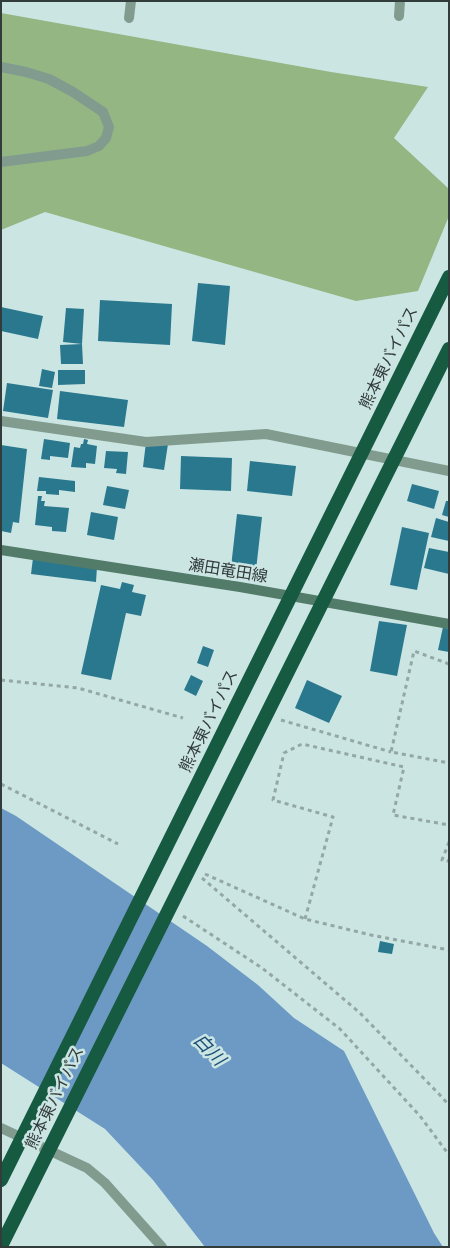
<!DOCTYPE html>
<html>
<head>
<meta charset="utf-8">
<style>
	body { margin:0 }
	#map { position:relative; width:450px; height:1248px; overflow:hidden; background:#cbe5e3; font-family:Quicksand,sans-serif }
	canvas { display:block }
	.frame { position:absolute; inset:0; border:2px solid #323c3b; pointer-events:none }
</style>
</head>
<body>
<div id="map">
<canvas width="450" height="1248"></canvas>
<div class="frame"></div>
</div>
<script>
const ctx = document.querySelector('canvas').getContext('2d');
ctx.lineJoin = 'round';
function fillPath(path, color) { ctx.fillStyle = color; ctx.fill(path, 'evenodd'); }
const toPath = rows => new Path2D(rows.map(r => 'M' + r).join(''));
function strokePath(path, color, width, dash) { ctx.strokeStyle = color; ctx.lineWidth = width; ctx.lineCap = dash ? 'butt' : 'round'; ctx.setLineDash(dash || []); ctx.stroke(path); }
function drawText(font, color, halo, rows, align = 'center') {
  ctx.font = font + ' Quicksand,"Noto Sans JP",sans-serif'; ctx.lineWidth = 5; ctx.setLineDash([]); ctx.textBaseline = 'middle'; ctx.strokeStyle = halo; ctx.fillStyle = color; for (const [text, x, y, turn = 0] of rows) {
    ctx.save(); ctx.translate(x, y); ctx.rotate((+turn || 0) * Math.PI / 180); ctx.textAlign = isNaN(turn) ? turn : align; if (halo) ctx.strokeText(text, 0, 0); ctx.fillText(text, 0, 0); ctx.restore();
  }
}
fillPath(toPath([
	[1,13,331,72,428,87,394,138,449,189,449,216,418,291,356,301,45,212,1,230]
]), '#93b683');
fillPath(toPath([
	[1,808,16,816,207,946,258,985,294,1018,344,1051,434,1233,443,1247,205,1247,153,1180,105,1129,1,1063]
]), '#6c9ac5');
fillPath(toPath([
	[198,283,230,286,225,345,192,341],
	[100,300,172,304,170,345,98,341],
	[1,307,43,316,38,339,1,331],
	[66,308,84,309,82,344,83,364,61,364,60,345,82,344,63,342],
	[42,369,55,372,52,388,39,386],
	[58,370,85,370,85,384,58,385],
	[7,383,53,390,48,418,3,411],
	[60,391,128,400,124,427,57,419],
	[44,439,70,443,68,458,50,456,50,460,41,459],
	[84,439,88,440,87,444,97,446,95,464,86,463,86,468,71,467,74,447,80,448,81,444,83,444],
	[146,442,168,444,164,470,143,467],
	[1,445,27,449,19,523,13,522,11,533,1,531],
	[106,451,128,452,126,474,116,473,117,469,104,468],
	[181,456,232,458,231,491,180,489],
	[250,461,296,466,292,496,247,491],
	[39,477,75,481,75,492,59,490,59,495,46,494,46,491,37,491],
	[412,484,439,491,434,509,407,501],
	[107,486,129,490,125,509,103,505],
	[38,496,42,496,41,501,45,501,44,506,69,508,66,532,52,531,52,527,35,525],
	[446,501,449,501,449,517,442,515],
	[91,512,118,517,114,540,87,535],
	[237,514,262,517,256,570,231,567],
	[436,518,449,522,449,541,431,537],
	[402,527,429,533,417,590,390,585],
	[429,548,449,552,449,574,424,568],
	[33,558,97,567,96,582,31,574],
	[122,582,134,585,132,592,146,595,141,616,126,613,111,680,81,674,101,585,120,589],
	[379,621,407,625,397,676,370,671],
	[443,627,449,629,449,652,438,650],
	[203,646,214,650,208,667,197,663],
	[191,675,203,681,196,696,184,690],
	[307,680,342,696,329,723,295,708],
	[380,941,394,944,392,954,378,952]
]), '#2a788e');
strokePath(toPath([
	[449,664,414,651,391,752,449,763],
	[1,680,78,688,183,718],
	[281,720,391,752],
	[1,784,118,844],
	[449,842,442,860,449,861],
	[205,874,305,919,371,935,449,950],
	[202,878,360,1013,439,1094,449,1105],
	[183,916,262,968,340,1029,420,1116,449,1155],
	[305,919,333,817,273,800,284,753,302,744,404,767,393,815,449,825]
]), '#93a7a5', 3, [4, 4]);
strokePath(toPath([
	[399,16,400,1],
	[129,18,131,1],
	[1,67,26,72,49,79,73,92,103,112,109,127,106,138,99,146,87,151,1,162],
	[1,421,146,442,266,434,449,471],
	[1,1128,87,1168,105,1183,162,1247]
]), '#819c8f', 10);
strokePath(toPath([
	[1,550,240,587,449,624]
]), '#527c69', 10);
strokePath(toPath([
	[1,1180,449,277],
	[1,1246,449,349]
]), '#175a42', 14);
drawText('16px', '#323c3b', '#cbe5e3', [
	["熊本東バイパス",389,358,-64],
	["瀬田竜田線",228,571,9],
	["熊本東バイパス",209,721,-64],
	["熊本東バイパス",55,1098,-64]
]);
drawText('italic 18px', '#194c76', '#cbe5e3', [
	["白川",209,1050,46]
]);
</script>
</body>
</html>
